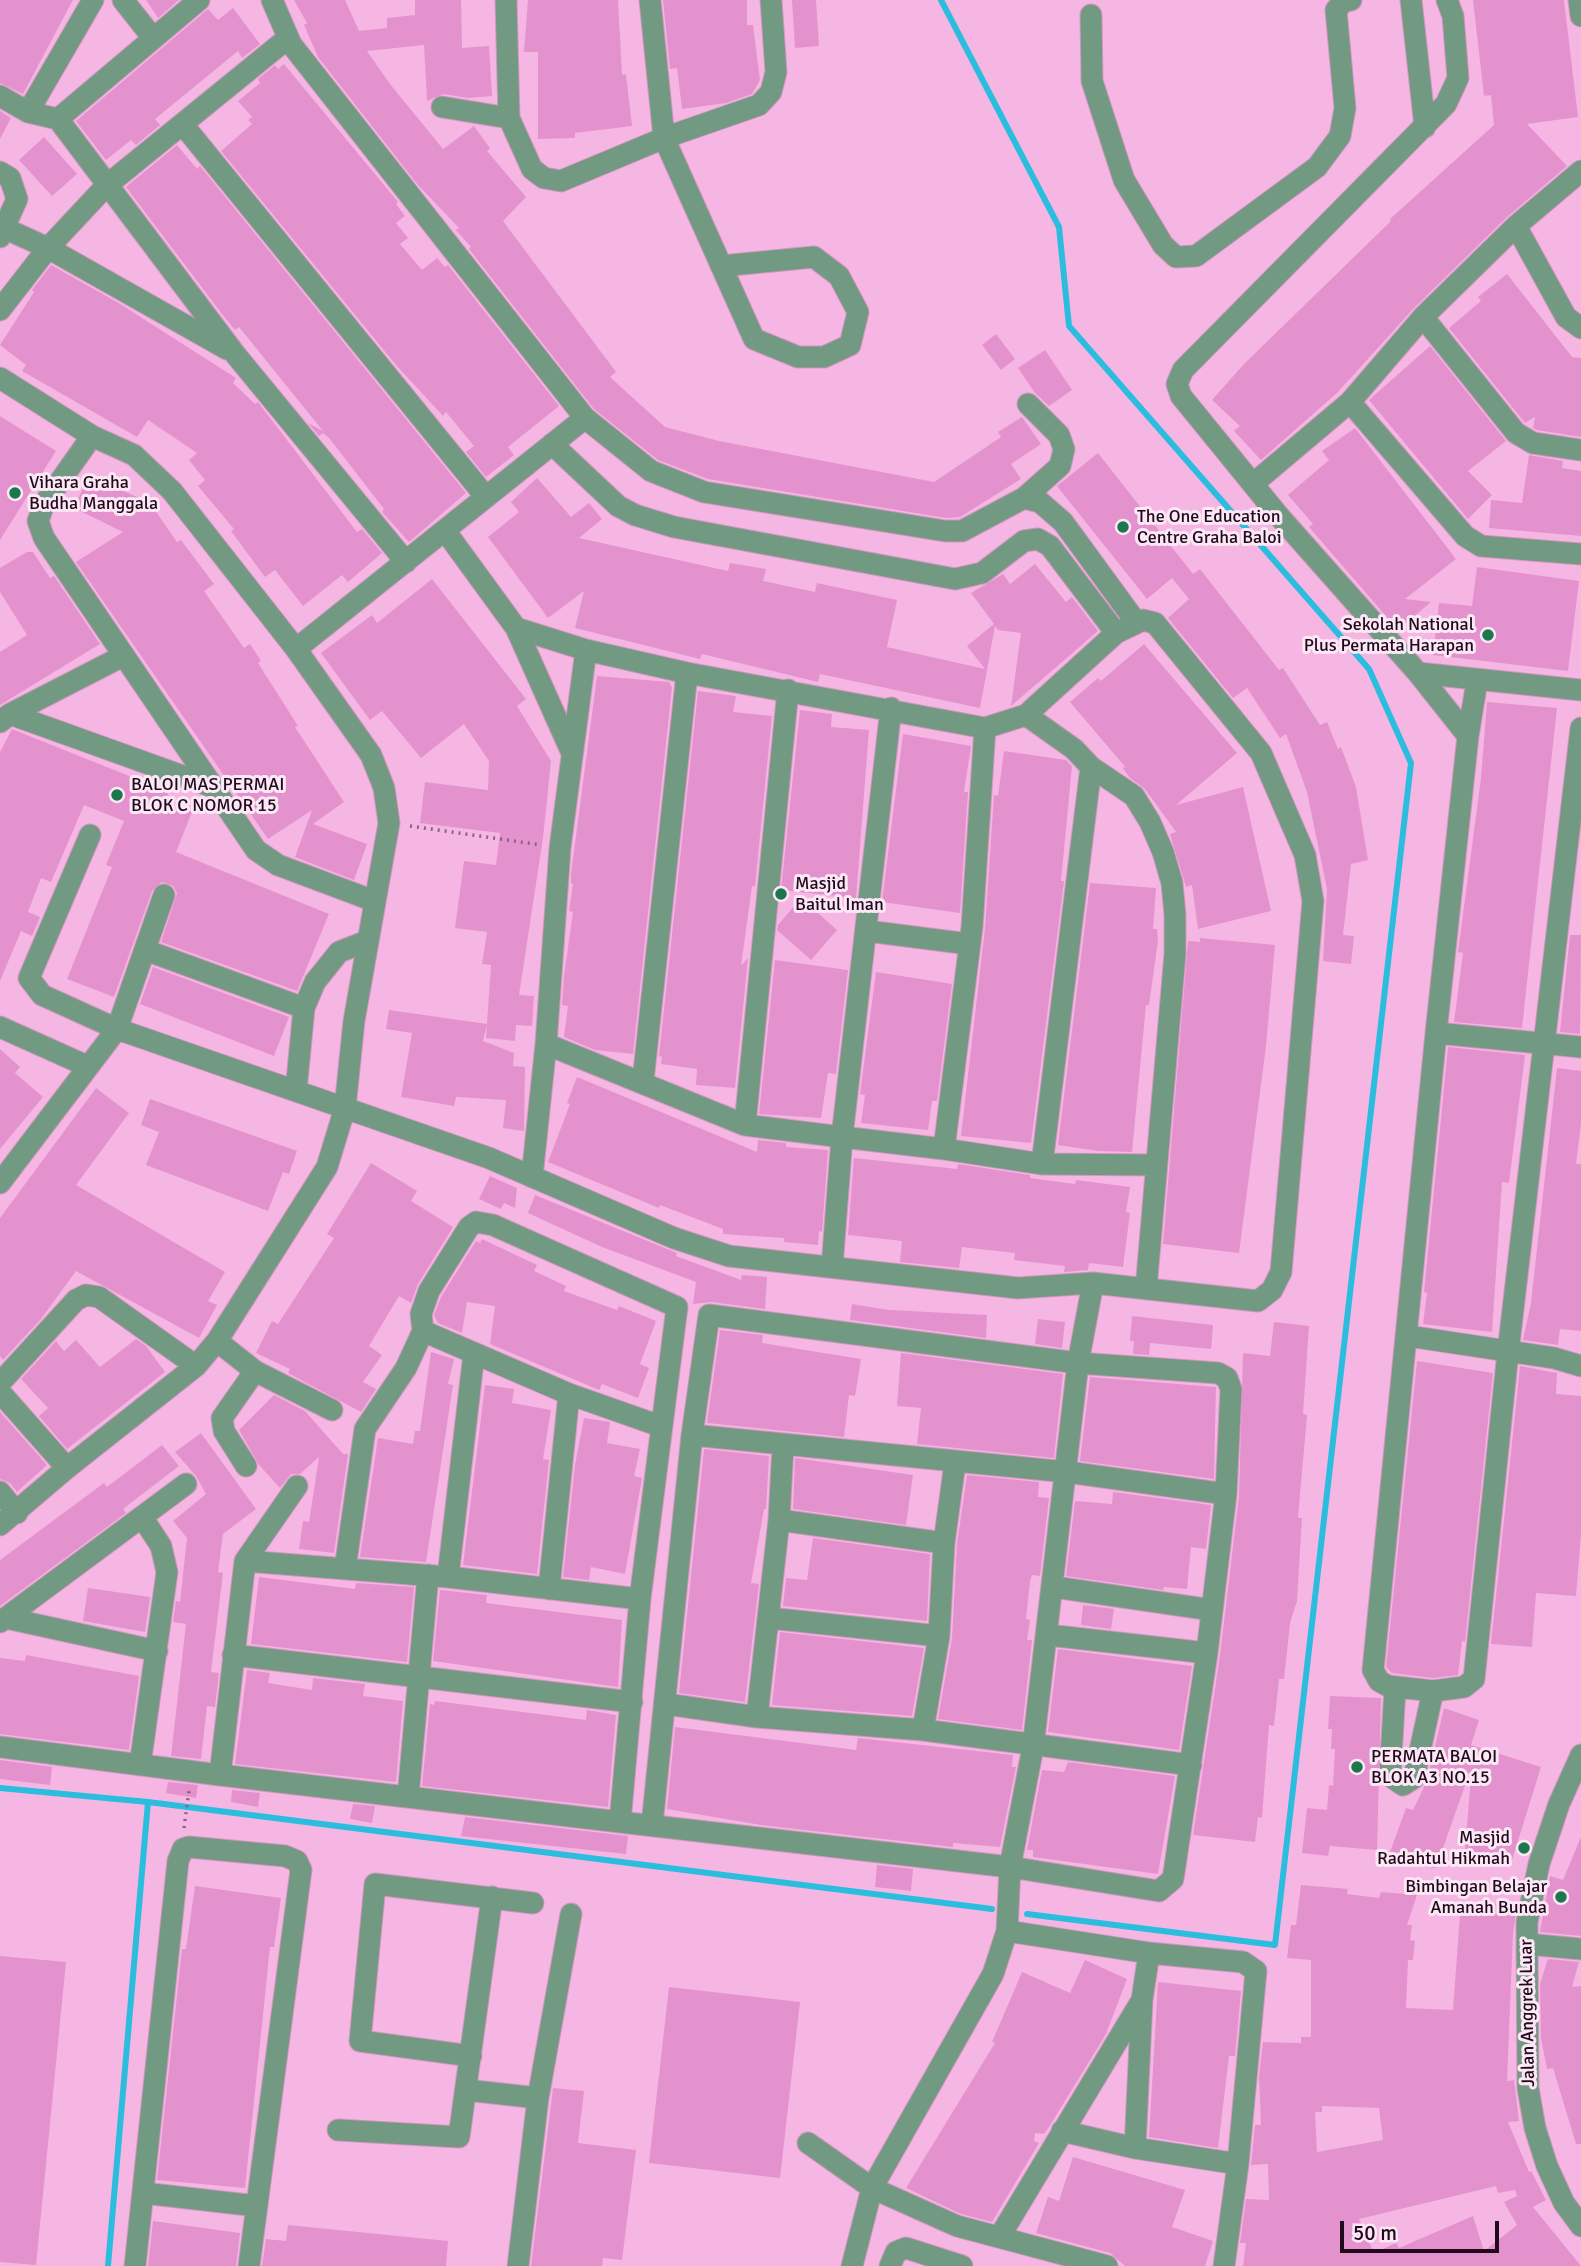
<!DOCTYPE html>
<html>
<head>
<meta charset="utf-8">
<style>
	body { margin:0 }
	#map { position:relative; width:1581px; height:2266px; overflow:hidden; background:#f6b6e3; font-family:Signika,sans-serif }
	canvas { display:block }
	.scale { position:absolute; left:1340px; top:2221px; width:159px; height:32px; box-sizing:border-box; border:4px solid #200a1b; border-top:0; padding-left:9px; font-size:21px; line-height:24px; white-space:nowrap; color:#200a1b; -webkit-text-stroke:5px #fbe7f5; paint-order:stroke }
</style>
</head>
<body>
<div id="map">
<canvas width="1581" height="2266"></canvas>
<div class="scale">50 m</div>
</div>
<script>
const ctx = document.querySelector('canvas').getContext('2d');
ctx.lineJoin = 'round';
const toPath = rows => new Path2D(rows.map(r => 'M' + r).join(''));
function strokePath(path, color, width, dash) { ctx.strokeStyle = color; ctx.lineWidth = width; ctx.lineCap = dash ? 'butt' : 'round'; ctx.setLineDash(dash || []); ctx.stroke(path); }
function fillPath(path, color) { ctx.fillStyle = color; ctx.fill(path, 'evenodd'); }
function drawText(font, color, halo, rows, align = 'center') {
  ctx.font = font + ' Signika,sans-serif'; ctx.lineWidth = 6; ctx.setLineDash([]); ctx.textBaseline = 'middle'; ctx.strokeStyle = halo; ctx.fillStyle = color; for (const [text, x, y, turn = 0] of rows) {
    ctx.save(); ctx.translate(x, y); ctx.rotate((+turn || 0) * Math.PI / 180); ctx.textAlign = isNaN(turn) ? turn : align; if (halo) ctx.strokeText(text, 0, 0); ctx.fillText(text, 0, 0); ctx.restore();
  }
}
strokePath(toPath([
	[941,0,1059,227,1069,326,1369,669,1411,763,1275,1945,1027,1914],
	[0,1788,148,1802,992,1909],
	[108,2266,148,1802]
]), '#2bbddd', 6);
fillPath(toPath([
	[0,0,73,0,23,94,0,83],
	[146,0,179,0,158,18],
	[294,0,345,0,359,31,387,28,387,18,415,15,415,0,461,0,462,48,489,46,492,96,468,98,443,94,427,101,424,45,367,51,390,84,443,149,474,126,490,148,487,151,526,197,503,221,616,372,610,377,665,427,719,441,934,482,1001,437,998,432,1022,417,1041,444,1011,464,1021,479,960,517,946,518,708,479,658,460,594,409,469,249,471,247,456,230,459,228,418,185,318,57,304,25,307,23],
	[528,0,618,0,622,75,626,74,632,126,575,133,575,138,538,139,538,52,524,52],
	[663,0,747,0,747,25,753,25,760,80,752,94,726,103,682,109,677,68,670,69],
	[792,0,816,0,819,46,795,48],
	[1473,0,1564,0,1578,117,1527,124,1567,166,1507,217,1414,308,1338,392,1261,460,1234,431,1240,426,1212,400,1244,364,1391,221,1390,219,1494,125,1491,95,1484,96],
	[233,8,260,44,242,58,238,51,155,119,160,125,136,145,131,140,106,160,76,121,208,9,218,20],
	[284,64,398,202,396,204,405,216,396,223,408,238,400,244,422,270,437,258,445,267,448,265,559,406,508,447,514,455,486,477,466,452,474,446,446,412,443,416,396,365,221,151,252,124,248,120,252,117,238,101,260,83,258,79,275,65,278,69],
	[0,111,11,118,0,139],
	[44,137,77,174,52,196,19,160],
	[177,145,197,169,200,166,466,493,409,542,382,512,384,509,329,438,323,433,319,436,308,423,323,431,239,327,235,330,222,314,126,187],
	[51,265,117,302,236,378,233,383,255,404,258,402,357,532,362,529,382,553,348,582,342,575,303,606,275,570,265,577,231,531,234,529,198,486,205,480,189,460,197,453,148,420,137,437,22,371,26,365,0,345,34,292,32,290],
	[1507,274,1572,357,1581,358,1581,437,1537,430,1533,428,1535,417,1525,423,1449,328,1481,301,1478,297],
	[996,334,1015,359,1001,370,982,345],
	[1430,346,1506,441,1468,471,1492,495,1468,519,1369,400],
	[1045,350,1072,390,1049,406,1035,393,1018,368],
	[0,416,56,451,0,540],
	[1355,428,1456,559,1405,599,1431,602,1398,630,1309,527,1313,524,1288,495,1329,460,1322,451],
	[1098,453,1193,574,1200,569,1279,670,1283,668,1320,725,1327,722,1338,749,1341,747,1356,787,1368,860,1351,864,1343,935,1354,936,1351,964,1323,961,1327,889,1307,792,1286,734,1280,738,1247,688,1233,698,1168,618,1189,599,1172,578,1147,599,1057,486],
	[1529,455,1563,461,1562,468,1581,471,1581,536,1489,528,1491,500,1522,503],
	[89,475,150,503,177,542,181,540,214,584,204,591,244,648,250,644,261,661,258,663,298,726,295,727,344,802,313,824,367,844,354,880,295,857,312,810,268,839,76,562,123,532,74,508],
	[537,478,571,517,589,503,602,519,579,538,728,571,730,563,766,569,763,581,815,592,817,583,897,600,887,647,985,669,967,646,994,624,971,593,1003,574,1010,584,1035,564,1066,602,1072,597,1098,631,1011,706,1021,633,998,630,995,626,980,708,820,674,818,682,702,654,700,659,575,628,584,591,548,618,488,537,519,512,511,502],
	[27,552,33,552,50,578,54,576,100,644,0,705,0,652,27,635,0,592,0,568],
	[1477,567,1579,581,1568,671,1433,655,1439,603,1472,606],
	[432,579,526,699,517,706,551,761,543,838,519,995,534,996,532,1026,516,1025,515,1041,486,1038,491,965,482,964,487,932,455,928,464,861,496,865,500,833,420,823,425,782,488,790,489,761,464,724,421,758,382,711,370,720,321,653,372,615,377,623],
	[1144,644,1237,753,1176,805,1243,787,1271,911,1198,929,1192,885,1186,887,1170,834,1176,832,1145,789,1130,778,1122,767,1126,768,1070,702,1098,678,1101,681],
	[597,676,669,682,672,687,633,1054,595,1050,564,1037,568,1006,562,1005,564,976,573,912,569,911,573,884,571,883,571,874],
	[698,691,736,696,733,712,772,716,755,886,752,886,741,966,748,958,735,1088,696,1085,697,1069,661,1064,662,1057,659,1056],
	[1487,702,1557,708,1522,1028,1454,1022,1463,953,1458,952,1481,778],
	[800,710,832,714,831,727,869,730,856,898,781,890],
	[12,729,169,792,165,801,192,812,176,852,329,914,297,991,161,942,177,893,173,886,162,882,152,891,114,997,67,979,112,867,106,865,124,821,84,805,51,882,41,878,28,912,40,917,32,936,21,931,0,981,0,752],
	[903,734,971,746,964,792,968,792,960,913,882,902],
	[1004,751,1066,760,1072,766,1061,881,1064,881,1031,1143,961,1136,985,928,994,795,998,796],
	[1090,883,1156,888,1153,929,1157,929,1158,941,1149,1005,1146,1005,1132,1152,1098,1151,1058,1145],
	[801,898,837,930,811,960,777,930,778,925],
	[1570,935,1581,935,1580,1034,1560,1032],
	[1200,938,1275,945,1266,1046,1239,1253,1163,1244,1188,941,1200,942],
	[775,960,848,970,836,1074,828,1073,821,1118,759,1114],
	[153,967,289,1017,274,1056,140,1004],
	[876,972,952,984,937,1101,932,1101,928,1130,861,1123,865,1095,860,1094],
	[389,1010,487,1024,483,1041,514,1053,513,1066,525,1067,524,1131,503,1128,506,1100,456,1097,454,1106,401,1097,412,1033,386,1029],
	[1448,1047,1525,1055,1509,1183,1502,1182,1492,1332,1423,1324,1427,1293,1424,1292],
	[0,1049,20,1067,15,1073,43,1097,0,1149],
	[1557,1068,1581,1071,1581,1124,1576,1164,1581,1164,1581,1331,1560,1329,1558,1345,1523,1340,1531,1303],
	[577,1077,757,1152,758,1140,786,1143,786,1147,828,1150,822,1232,819,1231,818,1245,784,1242,784,1238,723,1234,723,1229,660,1205,659,1208,548,1162,570,1104,567,1103],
	[96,1088,129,1113,76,1185,225,1272,208,1301,217,1305,199,1338,76,1271,41,1319,3,1360,0,1356,0,1218],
	[150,1099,297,1151,289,1174,283,1172,268,1211,146,1165,159,1132,141,1125],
	[854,1158,957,1169,958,1164,1030,1175,1030,1178,1075,1184,1076,1180,1130,1187,1126,1212,1130,1213,1123,1267,1089,1263,1088,1270,1064,1272,1065,1266,1014,1260,1015,1253,962,1247,959,1268,900,1262,902,1241,848,1235],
	[371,1163,417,1191,411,1201,453,1227,418,1284,411,1303,399,1296,369,1346,382,1355,363,1382,376,1389,361,1412,288,1373,290,1369,256,1353,272,1321,278,1324,334,1238,327,1234],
	[490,1176,517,1188,515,1208,504,1203,501,1209,479,1199],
	[535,1195,677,1253,676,1256,741,1280,742,1275,767,1277,765,1309,711,1302,693,1304,696,1282,602,1247,528,1213],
	[482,1239,537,1265,534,1271,566,1286,564,1291,617,1310,619,1306,656,1321,640,1364,649,1368,638,1398,602,1384,599,1390,490,1344,495,1306,467,1302,462,1333,438,1323,434,1315,441,1297,476,1241,480,1243],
	[852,1304,889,1310,987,1315,986,1338,850,1320],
	[1132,1316,1213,1325,1211,1349,1150,1343,1149,1355,1133,1354,1134,1341,1130,1341],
	[1038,1319,1065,1322,1062,1348,1035,1344],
	[1274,1322,1309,1326,1303,1414,1307,1415,1298,1518,1302,1518,1297,1601,1290,1623,1284,1679,1279,1679,1274,1726,1269,1725,1262,1818,1258,1817,1255,1842,1193,1835,1220,1655,1239,1496,1243,1353,1270,1356],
	[720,1330,763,1335,762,1343,861,1359,855,1396,849,1395,844,1437,707,1423],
	[136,1339,146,1346,165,1372,67,1449,39,1416,48,1408,21,1379,56,1341,64,1351,76,1340,100,1367],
	[431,1352,454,1359,448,1384,453,1385,426,1562,360,1557,378,1438,413,1444,415,1431,420,1431],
	[901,1353,1063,1374,1054,1458,917,1444,921,1408,897,1406],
	[1417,1361,1493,1373,1465,1642,1462,1641,1458,1675,1433,1678,1392,1673,1386,1667],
	[1520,1366,1557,1373,1556,1394,1581,1396,1581,1534,1576,1596,1536,1593,1532,1647,1491,1644],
	[1090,1377,1216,1387,1214,1479,1080,1461],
	[485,1385,514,1389,512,1403,551,1410,543,1459,549,1460,537,1574,463,1565],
	[274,1395,305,1411,343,1454,348,1454,334,1553,299,1549,303,1521,309,1522,319,1457,300,1474,291,1474,280,1488,259,1465,239,1430],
	[0,1412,47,1465,17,1492,10,1483,0,1479],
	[584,1418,610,1422,607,1443,640,1449,634,1476,642,1478,625,1574,591,1567,589,1580,563,1577,575,1465],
	[201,1433,256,1509,223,1534,218,1572,223,1573,211,1672,219,1673,215,1707,207,1706,201,1759,171,1756,186,1624,173,1622,176,1601,180,1602,187,1538,173,1521,206,1494,196,1476,175,1452],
	[162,1445,179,1466,123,1509,126,1513,0,1606,0,1560,104,1483,107,1487],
	[704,1449,769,1456,766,1509,764,1509,751,1583,759,1584,745,1702,679,1693],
	[795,1458,913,1475,906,1525,793,1509],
	[967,1475,1039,1482,1038,1497,1049,1498,1040,1576,1032,1575,1030,1581,1026,1619,1030,1620,1027,1640,1032,1640,1022,1730,938,1719,952,1638,957,1544],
	[1113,1492,1211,1505,1206,1549,1191,1547,1187,1589,1164,1587,1163,1590,1066,1576,1075,1501,1112,1504],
	[813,1538,930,1554,927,1621,783,1606,786,1578,807,1580],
	[259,1577,355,1589,356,1583,414,1587,407,1662,251,1644],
	[88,1588,150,1597,145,1632,83,1621],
	[440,1590,487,1595,486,1603,622,1620,618,1687,433,1661],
	[1083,1605,1114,1609,1111,1629,1081,1625],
	[780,1632,924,1648,912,1716,772,1705],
	[1058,1649,1192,1666,1179,1750,1048,1732],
	[26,1655,139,1676,129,1750,0,1734,0,1658,25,1661],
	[247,1670,270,1673,268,1683,312,1690,313,1678,365,1684,363,1696,403,1701,396,1782,235,1764],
	[1330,1696,1381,1698,1377,1850,1330,1846,1328,1856,1302,1853,1307,1808,1327,1810,1329,1785,1333,1786,1335,1749,1331,1749,1332,1729,1328,1729],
	[435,1701,586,1720,587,1710,616,1715,608,1807,422,1786,430,1704,434,1705],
	[1444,1708,1479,1720,1471,1745,1541,1767,1511,1863,1465,1849,1471,1778,1468,1777,1436,1868,1390,1863,1393,1852,1390,1852,1406,1808,1413,1810,1427,1781],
	[675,1727,856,1750,858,1738,1013,1755,1012,1767,1016,1767,1000,1847,953,1843,953,1847,761,1825,667,1809],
	[0,1760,52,1767,50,1785,0,1779],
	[1068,1762,1175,1776,1158,1874,1033,1857,1033,1850,1027,1850,1042,1770,1064,1772],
	[168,1782,198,1785,196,1798,166,1793],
	[232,1790,260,1793,258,1807,231,1802],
	[353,1804,375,1806,372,1823,350,1819],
	[465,1817,628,1836,626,1854,461,1836],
	[1581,1837,1581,1936,1540,1932,1550,1876,1563,1880],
	[877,1865,913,1869,911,1891,875,1887],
	[1301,1885,1348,1889,1347,1894,1379,1898,1381,1892,1417,1895,1407,1925,1412,1925,1410,1940,1415,1941,1413,1960,1408,1960,1406,2008,1453,2010,1461,1901,1517,1905,1513,1934,1507,2081,1514,2080,1519,2121,1508,2122,1529,2172,1531,2171,1546,2200,1533,2207,1581,2266,1243,2266,1246,2243,1240,2243,1246,2199,1269,2200,1268,2164,1251,2165,1255,2125,1261,2125,1259,2076,1263,2042,1301,2043,1301,2037,1311,2037,1311,1960,1287,1958,1291,1925,1296,1925],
	[1322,2106,1379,2108,1383,2140,1317,2152,1315,2112,1322,2112],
	[1496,2186,1498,2193,1515,2190,1517,2196,1504,2202,1517,2225,1484,2251,1473,2216,1399,2248,1396,2243,1374,2253,1359,2219],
	[195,1886,281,1898,274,1947,270,1947,245,2188,157,2180,182,1949,186,1949],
	[0,1956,66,1962,36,2265,0,2262],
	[1548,1959,1579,1962,1572,1987,1581,1986,1581,2144,1576,2144,1553,2068,1547,2069,1541,2038,1540,1984],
	[1085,1960,1127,1979,1106,2034,1049,2127,1044,2134,1035,2133,1034,2141,1039,2143,992,2222,961,2214,906,2188,995,2043,992,2042,1022,1972,1070,1993],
	[1158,1982,1241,1991,1235,2056,1229,2056,1218,2148,1149,2137],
	[669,1987,800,2002,780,2178,649,2163],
	[553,2088,584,2091,578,2143,636,2150,622,2260,603,2258,602,2266,531,2266],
	[1073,2157,1185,2190,1172,2227,1213,2241,1205,2266,1125,2266,1110,2253,1036,2233,1048,2197,1059,2201],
	[153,2221,240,2233,236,2266,148,2266],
	[288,2225,448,2241,446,2266,262,2266,266,2239,286,2241]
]), '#e492ce');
const minor = toPath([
	[123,0,153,38],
	[272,0,291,44,585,418,651,471,704,492,945,531,962,531,1024,498,1060,466,1064,449,1059,435,1028,404],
	[506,0,509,118,532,169,544,178,561,181,664,138,759,105,771,92,776,72,771,0],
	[650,0,664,138,754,339,798,357,824,357,850,345,858,312,839,276,814,257,721,266],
	[1411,0,1425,127],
	[1447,0,1453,16,1458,78,1446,104,1183,370,1177,384,1181,396,1278,515,1418,673,1468,736],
	[1579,0,1581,16],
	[1091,15,1092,81,1124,180,1163,245,1176,257,1196,256,1317,167,1340,136,1345,108,1336,10,1344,1,1351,0],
	[0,96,28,112,58,119,235,354,406,562],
	[442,107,509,118],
	[28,112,93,0],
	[58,119,199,0],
	[184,126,486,497],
	[0,172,10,178,17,199,0,237],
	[1516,226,1566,317,1581,328],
	[6,229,48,248,227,349],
	[0,310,48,248,106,186,288,38],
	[1423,317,1516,433,1533,443,1581,450],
	[0,378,92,436,134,455,172,491,296,649,371,755,384,788,389,823,354,1021,345,1108,327,1167,217,1341,196,1366,67,1468,0,1525],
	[1350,402,1465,536,1481,546,1581,554],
	[92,436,44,504,38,521,44,538,256,850,278,865,374,901],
	[552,444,618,506,635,515,674,527,955,579,982,573,1024,541,1038,539,1050,546,1116,633],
	[1254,483,1350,402,1423,317,1516,226,1581,171],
	[1024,498,1040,502,1063,522,1136,622],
	[446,532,516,628,586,650,687,673,985,728,1026,715,1074,749,1091,767,1134,796,1150,822,1163,852,1172,883,1175,915,1175,954,1146,1289],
	[516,628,571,751],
	[296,649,585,418],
	[1418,673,1581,690],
	[1477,681,1468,736,1436,1033,1373,1670,1379,1681,1388,1686,1433,1691,1464,1687,1474,1679,1508,1352,1581,728],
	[788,690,745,1125,842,1137,832,1267],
	[891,708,842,1137,944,1149,972,927,985,728],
	[10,714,123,656],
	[0,722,10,714,216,788],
	[90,835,29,978,42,995,117,1029,489,1158,674,1238,729,1256,1018,1288,1093,1283,1258,1301,1272,1290,1281,1272,1313,901,1305,855,1261,753,1155,623,1143,620,1116,633,1026,715],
	[867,931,969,944],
	[145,950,304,1008],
	[0,1027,87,1066],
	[1436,1033,1581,1047],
	[546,1044,745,1125],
	[643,1081,687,673],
	[296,1091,304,1008,315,982,339,952,367,941],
	[944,1149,1042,1164,1091,767],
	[1042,1164,1156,1165],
	[532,1177,546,1044,560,848,586,650],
	[0,1183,117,1029,164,895],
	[423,1331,569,1394,660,1426],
	[1408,1336,1554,1358,1581,1366],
	[217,1341,255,1371,332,1410],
	[0,1383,76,1300,86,1295,99,1297,196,1366],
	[0,1392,67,1468],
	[692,1435,1067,1472,1226,1494],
	[246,1466,224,1431,222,1418,255,1371],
	[0,1492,17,1513],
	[779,1520,944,1543],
	[245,1561,448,1577,640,1599],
	[345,1569,365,1429,406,1368,423,1331,421,1314,429,1291,469,1227,476,1222,493,1225,677,1307,640,1599,620,1822],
	[448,1577,474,1353],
	[1054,1587,1212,1610],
	[549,1589,569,1394],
	[6,1618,157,1651],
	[769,1618,939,1636],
	[0,1622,186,1484],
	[1048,1635,1207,1653],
	[233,1655,632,1702],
	[1395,1688,1390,1776,1403,1785,1414,1778,1433,1691],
	[666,1704,757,1717,923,1730,1191,1765],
	[757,1717,779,1520,783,1446],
	[923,1730,939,1636,944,1543,955,1463],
	[0,1747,220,1775,620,1822,1010,1867,1159,1891,1173,1879,1207,1653,1226,1494,1231,1389,1227,1378,1218,1373,1078,1363,709,1315,692,1435,652,1825],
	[1581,1755,1559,1804,1539,1864,1527,1922,1527,1944,1528,2088,1535,2128,1547,2166,1564,2203,1581,2226],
	[140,1765,167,1572,161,1546,142,1517],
	[220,1775,245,1561,297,1486],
	[408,1797,428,1575],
	[1007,1931,1149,1953,1243,1962,1256,1971,1238,2164,1224,2266],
	[1527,1944,1581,1949],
	[471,2056,360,2041,375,1884,533,1903],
	[466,2090,538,2098],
	[338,2130,459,2137,492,1897],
	[1062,2131,1135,2148,1238,2164],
	[808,2143,872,2188,957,2226,1107,2266],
	[1135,2148,1142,2000,1149,1953],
	[143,2193,257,2206],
	[1000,2236,1142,2000],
	[135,2266,178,1861,183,1849,189,1847,285,1856,297,1861,301,1870,249,2266],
	[518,2266,538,2098,571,1914],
	[852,2266,872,2188,993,1974,1007,1931,1010,1867,1033,1747,1078,1363,1093,1283],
	[890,2266,896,2252,906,2248,962,2266]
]);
strokePath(minor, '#cf97bf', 23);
strokePath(toPath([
	[410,826,541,845],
	[184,1828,189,1791]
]), '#8d6281', 3.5, [2, 5]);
strokePath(minor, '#729981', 21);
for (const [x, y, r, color] of [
	[15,493,7,"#1d774c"],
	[1123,527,7,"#1d774c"],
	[1488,635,7,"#1d774c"],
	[117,795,7,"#1d774c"],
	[781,894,7,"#1d774c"],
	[1357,1767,7,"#1d774c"],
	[1524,1848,7,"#1d774c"],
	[1561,1897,7,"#1d774c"]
]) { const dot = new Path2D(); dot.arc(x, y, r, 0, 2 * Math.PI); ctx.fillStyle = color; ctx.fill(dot); strokePath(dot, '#fbe7f5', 2.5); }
drawText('18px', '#200a1b', '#fbe7f5', [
	["Vihara Graha",29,483],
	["Budha Manggala",29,504],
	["The One Education",1137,517],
	["Centre Graha Baloi",1137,538],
	["Sekolah National",1474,625,"right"],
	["Plus Permata Harapan",1474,646,"right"],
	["BALOI MAS PERMAI",131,785],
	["BLOK C NOMOR 15",131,806],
	["Masjid",795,884],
	["Baitul Iman",795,905],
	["PERMATA BALOI",1371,1757],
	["BLOK A3 NO.15",1371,1778],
	["Masjid",1510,1838,"right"],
	["Radahtul Hikmah",1510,1859,"right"],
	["Bimbingan Belajar",1547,1887,"right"],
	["Amanah Bunda",1547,1908,"right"]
], 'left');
drawText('18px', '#200a1b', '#fbe7f5', [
	["Jalan Anggrek Luar",1528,2013,-91]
]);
</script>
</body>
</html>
